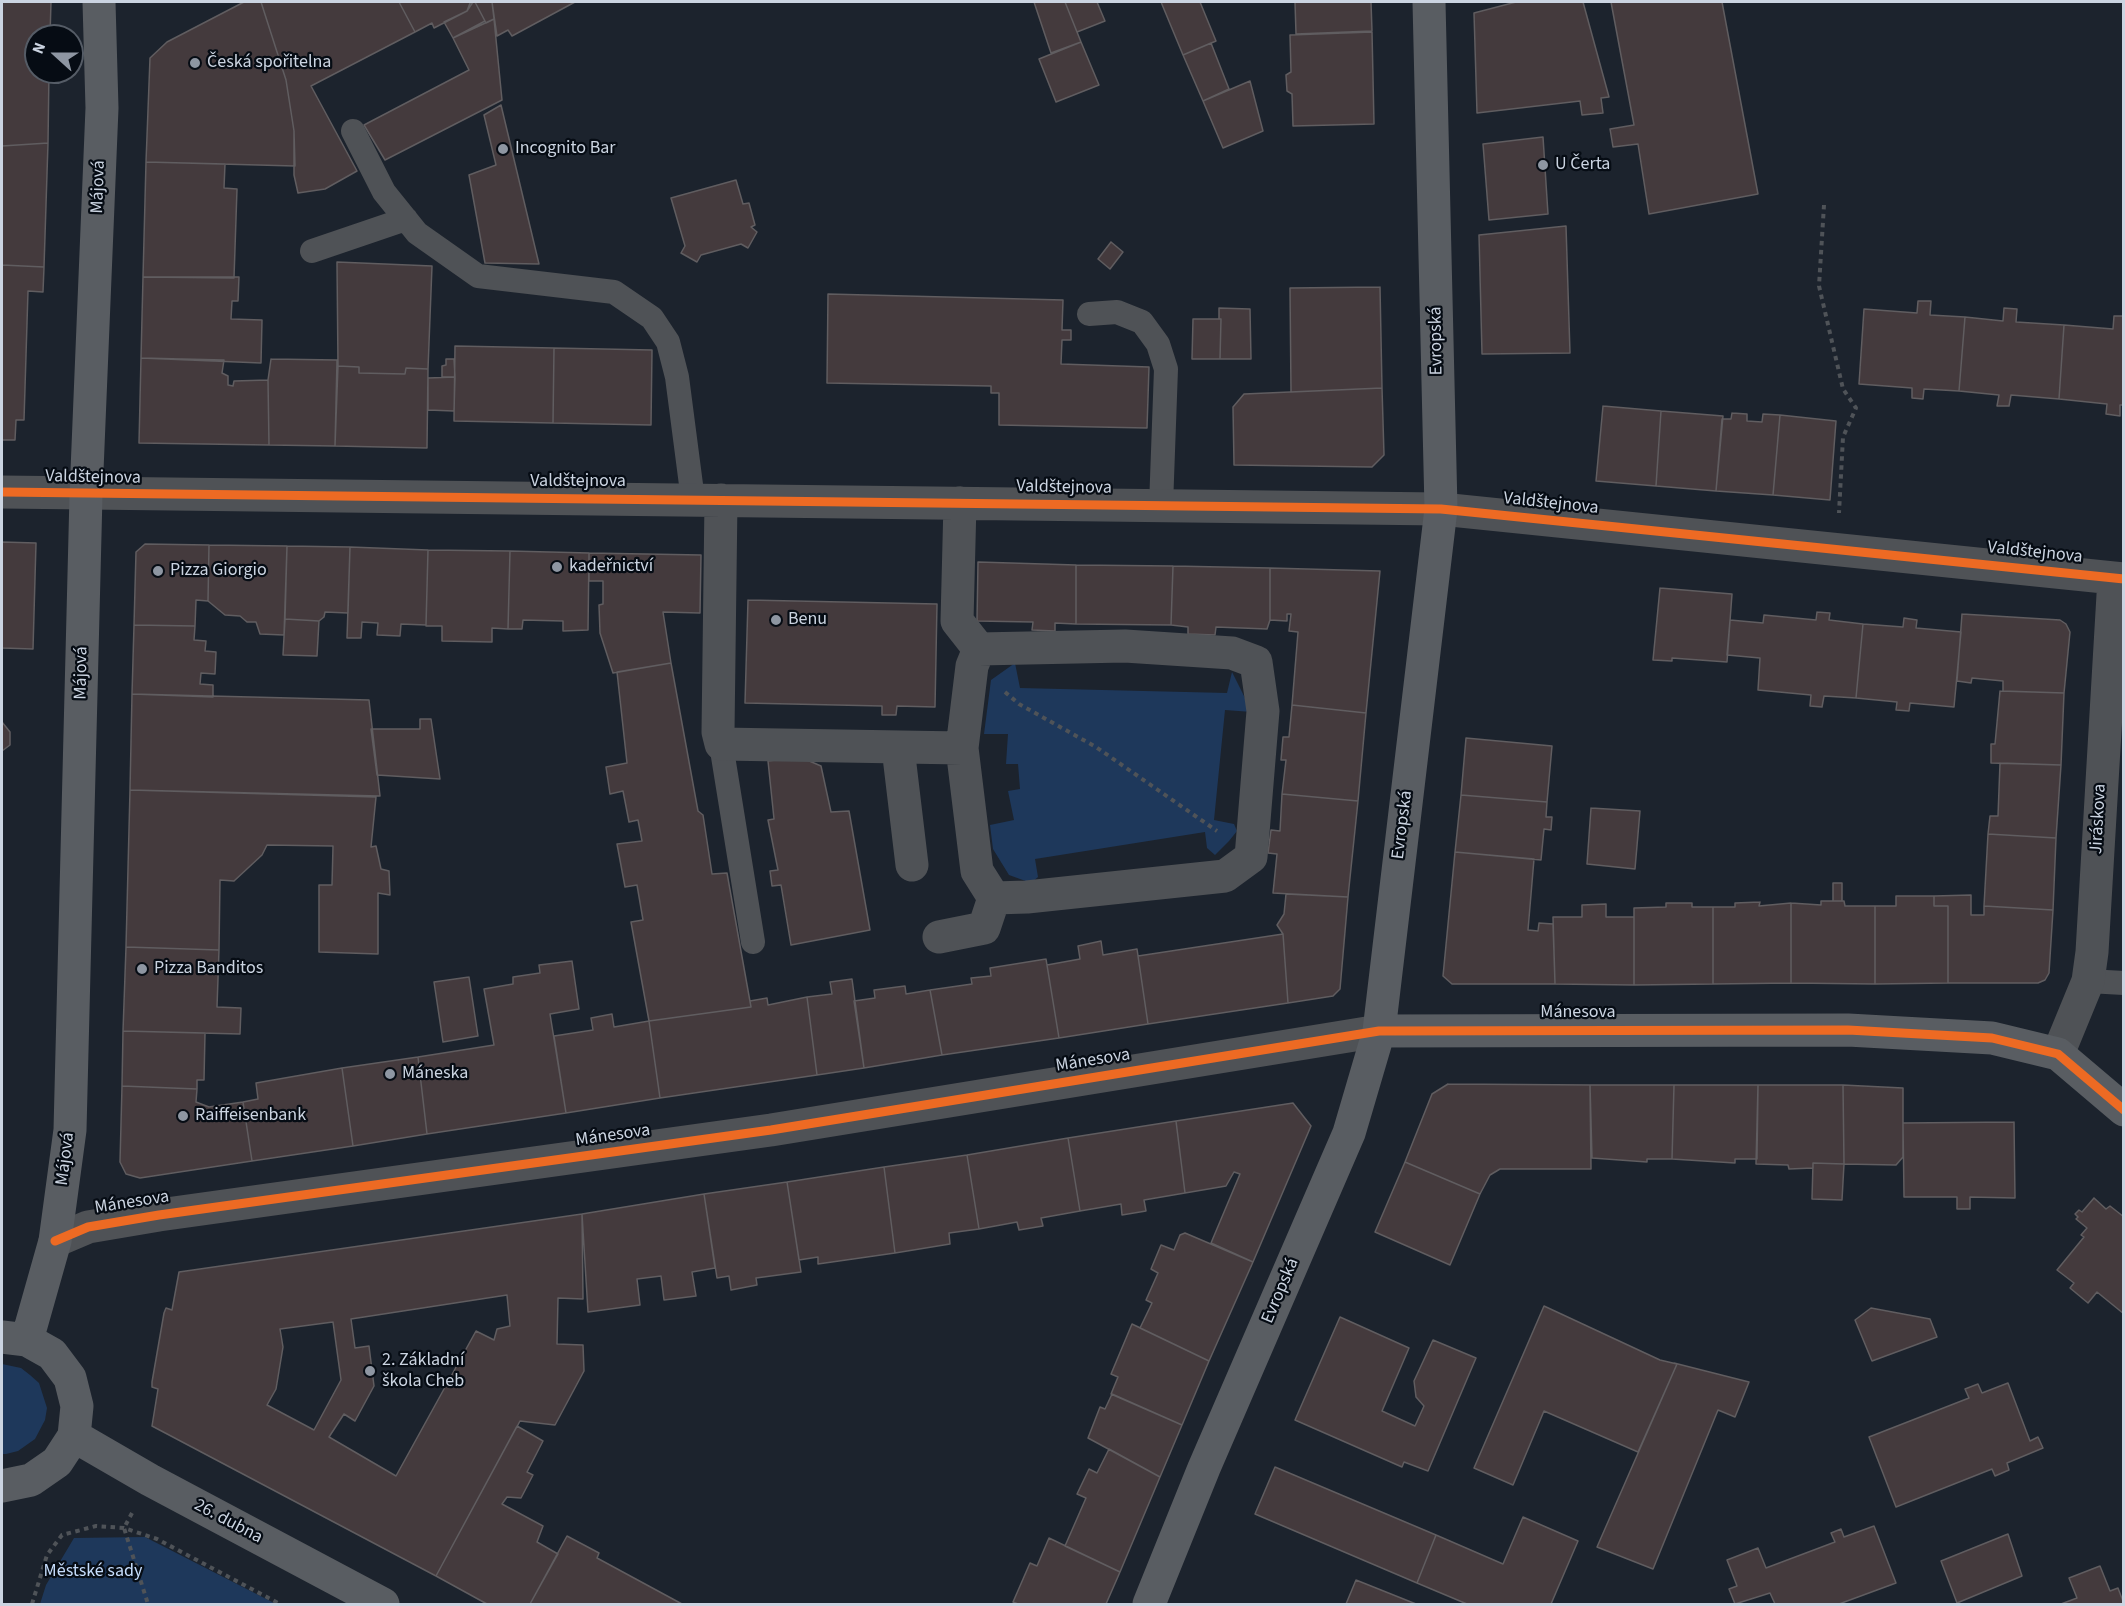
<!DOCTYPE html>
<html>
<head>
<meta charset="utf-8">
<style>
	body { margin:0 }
	#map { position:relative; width:2125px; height:1606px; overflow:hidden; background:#1c232d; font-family:"Source Sans 3",sans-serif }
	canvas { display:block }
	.frame { position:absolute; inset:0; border:3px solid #cbd4e1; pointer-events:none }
	.north { position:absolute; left:24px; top:24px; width:60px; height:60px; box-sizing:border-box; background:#060c14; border:2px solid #555c66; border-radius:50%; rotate:291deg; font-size:16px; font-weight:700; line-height:24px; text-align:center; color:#cbd4e1 }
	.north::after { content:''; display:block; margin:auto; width:21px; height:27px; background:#8e96a2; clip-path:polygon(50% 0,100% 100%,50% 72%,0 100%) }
</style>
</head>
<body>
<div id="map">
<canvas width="2125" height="1606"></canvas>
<div class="frame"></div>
<div class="north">N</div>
</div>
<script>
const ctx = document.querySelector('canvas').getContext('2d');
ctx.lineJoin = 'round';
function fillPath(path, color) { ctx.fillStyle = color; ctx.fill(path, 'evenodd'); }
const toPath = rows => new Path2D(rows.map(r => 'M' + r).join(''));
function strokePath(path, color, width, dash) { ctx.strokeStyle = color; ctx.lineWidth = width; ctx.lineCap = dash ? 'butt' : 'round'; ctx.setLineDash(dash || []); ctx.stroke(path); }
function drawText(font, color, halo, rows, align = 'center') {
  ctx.font = font + ' "Source Sans 3",sans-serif'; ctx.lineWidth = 4.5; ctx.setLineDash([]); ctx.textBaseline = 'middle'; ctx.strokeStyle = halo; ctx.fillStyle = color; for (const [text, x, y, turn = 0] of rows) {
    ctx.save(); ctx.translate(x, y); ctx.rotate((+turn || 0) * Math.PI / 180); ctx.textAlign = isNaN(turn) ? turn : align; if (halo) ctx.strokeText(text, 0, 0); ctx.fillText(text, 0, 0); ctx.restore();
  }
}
fillPath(toPath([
	[1015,663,1020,688,1227,693,1232,672,1252,712,1225,710,1214,820,1234,824,1237,831,1229,841,1215,855,1207,848,1205,832,1035,859,1038,877,1031,883,1009,875,993,849,990,825,1014,820,1008,791,1020,789,1018,764,1006,764,1008,734,984,734,991,680],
	[2,1364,21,1368,30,1375,39,1383,47,1408,45,1420,35,1439,18,1451,6,1454,2,1454],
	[145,1537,276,1604,40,1604,46,1585,74,1538]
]), '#1e385b');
const building = toPath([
	[2,2,51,2,50,36,36,36,36,72,49,72,48,143,2,146,2,2],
	[244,2,261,2,286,80,294,131,295,166,146,162,150,58,167,42,244,2],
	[261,2,399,2,415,32,311,86,357,171,325,189,298,193,294,175,294,131,286,80,261,2],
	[399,2,473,2,467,11,434,28,432,23,415,32,399,2],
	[475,2,492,2,494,19,486,23,475,2],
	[475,2,485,21,453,38,444,22,467,11,470,3,475,2],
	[492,2,575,2,512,36,508,30,497,36,492,2],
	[1034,2,1065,2,1081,42,1051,53,1034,2],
	[1065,2,1097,2,1105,21,1077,32,1065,2],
	[1161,2,1200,2,1216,41,1183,55,1161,2],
	[1295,2,1371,2,1372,31,1296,34,1295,2],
	[1516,2,1583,2,1609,97,1601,98,1603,113,1582,115,1580,101,1477,113,1474,13,1516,2],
	[1611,2,1722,2,1758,194,1649,214,1638,144,1613,147,1610,129,1634,125,1611,2],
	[494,19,502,100,385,160,364,125,469,70,453,38,494,19],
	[1372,32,1374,124,1293,126,1292,94,1287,91,1286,75,1291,72,1290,35,1372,32],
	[1081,42,1099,85,1056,102,1039,59,1081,42],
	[1211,43,1229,89,1203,101,1183,55,1211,43],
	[1250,81,1263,131,1223,148,1203,101,1250,81],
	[501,105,539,264,485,263,469,175,496,165,484,115,501,105],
	[1543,137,1548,214,1489,220,1483,144,1543,137],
	[48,143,44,267,2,265,2,146,48,143],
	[146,162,225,164,224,188,237,189,234,278,143,277,146,162],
	[736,180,743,204,749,203,755,225,751,227,757,232,748,248,741,244,701,255,697,262,681,253,685,246,671,198,736,180],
	[1566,226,1570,353,1482,354,1479,235,1566,226],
	[1111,242,1123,252,1110,269,1098,259,1111,242],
	[337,262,432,266,428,369,406,368,405,374,359,373,359,367,338,366,337,262],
	[2,265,44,267,43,292,28,291,24,420,16,420,15,440,2,440,2,265],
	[143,277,239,277,238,301,232,301,231,319,262,320,261,363,141,358,143,277],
	[1380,287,1382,388,1291,392,1290,288,1380,287],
	[828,294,1063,300,1062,330,1071,330,1071,340,1062,340,1061,364,1149,367,1147,428,999,425,999,393,991,393,991,386,827,383,828,294],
	[1918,301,1931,301,1930,315,1965,317,1959,391,1924,389,1923,399,1912,398,1912,388,1859,384,1864,309,1917,313,1918,301],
	[1219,308,1250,309,1251,359,1220,359,1221,319,1219,319,1219,308],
	[2004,308,2017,309,2016,322,2064,325,2059,399,2011,395,2009,406,1997,406,1999,395,1959,391,1965,317,2003,321,2004,308],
	[2114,316,2124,316,2124,405,2120,405,2120,416,2106,414,2107,404,2059,399,2064,325,2113,329,2114,316],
	[1193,319,1221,319,1220,359,1192,359,1193,319],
	[455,346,554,348,553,423,454,421,455,346],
	[554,348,652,350,651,425,553,423,554,348],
	[141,358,224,360,222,373,228,376,228,385,233,386,234,381,268,380,269,445,139,443,141,358],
	[271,359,337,360,335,446,269,445,268,380,271,359],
	[446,359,454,359,455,377,442,377,442,366,446,365,446,359],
	[338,366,359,367,359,373,405,374,406,368,428,369,427,448,335,446,338,366],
	[455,377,454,411,428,410,428,378,455,377],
	[1382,388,1384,455,1372,467,1234,465,1233,407,1244,394,1382,388],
	[1603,406,1661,411,1656,486,1596,481,1603,406],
	[1661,411,1723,416,1716,491,1656,486,1661,411],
	[1732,413,1747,414,1747,421,1762,422,1763,414,1780,415,1773,495,1716,491,1722,419,1731,419,1732,413],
	[1780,415,1836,421,1830,500,1773,495,1780,415],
	[2,542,36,543,33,649,2,648,2,542],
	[145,544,209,545,208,601,196,600,195,626,134,625,136,552,145,544],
	[209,545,287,546,284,635,260,634,256,622,247,622,240,616,225,615,208,601,209,545],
	[287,546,350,547,348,613,325,612,324,617,319,621,285,619,287,546],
	[350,547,428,550,426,625,401,624,400,636,377,635,378,623,362,622,361,638,347,638,350,547],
	[428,550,510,551,508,629,492,628,492,642,442,641,442,626,426,626,428,550],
	[510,551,589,553,588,630,563,631,563,621,523,620,522,629,508,629,510,551],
	[589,553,701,555,700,613,663,612,671,663,613,673,600,633,599,605,603,604,603,581,589,581,589,553],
	[978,562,1076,565,1076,624,1055,623,1055,631,1032,630,1033,622,977,621,978,562],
	[1076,565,1173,566,1171,625,1076,624,1076,565],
	[1173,566,1270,568,1270,620,1267,629,1216,627,1215,635,1188,634,1188,627,1171,625,1173,566],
	[1270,568,1380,571,1366,713,1292,705,1298,632,1289,631,1291,614,1287,614,1287,621,1270,620,1270,568],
	[1660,588,1732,594,1727,662,1672,658,1672,661,1653,660,1660,588],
	[748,600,937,604,935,707,897,706,896,715,882,715,882,706,745,703,748,600],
	[1817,612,1830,613,1829,620,1863,624,1856,698,1824,696,1822,707,1810,706,1811,695,1758,690,1760,658,1727,655,1730,620,1763,623,1764,615,1816,620,1817,612],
	[1962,614,2060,620,2066,624,2070,632,2064,693,2003,691,2003,681,1972,678,1971,683,1957,681,1962,614],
	[1904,618,1917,620,1916,628,1961,632,1954,707,1910,703,1909,711,1896,710,1897,702,1856,698,1863,624,1903,627,1904,618],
	[285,619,319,621,317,656,283,655,285,619],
	[134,625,195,626,194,640,206,641,205,651,216,652,215,674,201,673,200,684,213,685,213,697,132,694,134,625],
	[671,663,698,811,703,815,712,874,727,873,751,1007,649,1021,631,922,643,920,637,885,625,887,617,844,642,841,638,820,629,822,623,791,610,794,606,767,627,763,617,672,671,663],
	[2000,691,2064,693,2061,765,1991,763,1991,744,1995,744,2000,691],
	[132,694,369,700,380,796,130,790,132,694],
	[1292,705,1366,713,1358,801,1282,794,1286,760,1281,760,1283,737,1289,737,1292,705],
	[420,719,431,719,440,779,377,775,371,729,420,729,420,719],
	[2,722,10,732,10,745,2,751,2,722],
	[1466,738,1552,746,1547,802,1461,795,1466,738],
	[800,757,821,766,831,812,849,811,870,930,791,945,781,885,772,886,770,871,778,870,768,820,774,819,768,761,800,757],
	[2000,763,2061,765,2056,838,1988,834,1990,816,1998,816,2000,763],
	[130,790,376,797,371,847,376,846,381,869,389,871,390,895,378,893,378,954,319,952,319,885,332,885,333,846,267,845,262,855,234,881,220,880,219,950,126,947,130,790],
	[1282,794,1358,801,1348,897,1273,893,1277,854,1268,853,1271,830,1280,831,1282,794],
	[1461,795,1547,802,1546,817,1552,817,1551,830,1544,829,1541,860,1455,852,1461,795],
	[1591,808,1640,811,1635,869,1587,864,1591,808],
	[1988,834,2056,838,2053,910,1984,906,1988,834],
	[1455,852,1534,859,1528,930,1538,931,1539,923,1553,924,1555,984,1452,984,1443,976,1455,852],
	[1833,883,1842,883,1842,901,1833,901,1833,883],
	[1286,894,1348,897,1340,989,1333,996,1288,1003,1283,934,1277,925,1284,914,1286,894],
	[1971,895,1971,915,1984,915,1984,906,2053,910,2049,973,2045,980,2038,983,1948,983,1948,906,1934,906,1934,896,1971,895],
	[1896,896,1934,896,1934,906,1948,906,1948,983,1875,984,1875,906,1896,906,1896,896],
	[1821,901,1844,901,1845,906,1875,906,1875,984,1791,983,1791,903,1821,905,1821,901],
	[1760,902,1759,906,1791,903,1791,983,1713,984,1713,907,1735,907,1735,903,1760,902],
	[1666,903,1692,903,1692,907,1713,907,1713,984,1634,985,1634,908,1666,907,1666,903],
	[1606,904,1606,917,1634,917,1634,985,1555,984,1553,917,1582,917,1582,905,1606,904],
	[1283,934,1288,1003,1148,1024,1138,956,1283,934],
	[1101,941,1103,955,1137,949,1148,1024,1059,1038,1047,965,1080,959,1078,946,1101,941],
	[126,947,219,950,217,1007,241,1008,240,1034,123,1031,126,947],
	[1046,959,1059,1038,942,1055,930,990,972,984,971,978,991,976,990,968,1046,959],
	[572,961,579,1009,550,1014,566,1113,427,1134,418,1057,494,1045,484,989,513,984,513,977,540,973,539,965,572,961],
	[469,977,478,1036,443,1042,434,982,469,977],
	[852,979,864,1068,817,1075,807,997,832,994,830,982,852,979],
	[905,986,906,994,930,990,942,1055,864,1068,854,1001,875,998,874,990,905,986],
	[807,997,817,1075,660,1098,649,1021,751,1007,750,1001,767,998,768,1005,807,997],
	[612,1014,614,1027,649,1021,660,1098,566,1113,554,1036,593,1030,591,1018,612,1014],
	[123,1031,205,1033,204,1080,197,1080,197,1089,122,1086,123,1031],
	[418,1057,427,1134,353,1146,342,1068,418,1057],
	[342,1068,353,1146,252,1161,243,1102,258,1099,256,1083,342,1068],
	[1448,1084,1590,1085,1591,1169,1500,1169,1490,1175,1480,1194,1405,1162,1432,1094,1448,1084],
	[1590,1085,1674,1085,1672,1159,1647,1159,1647,1162,1592,1158,1590,1085],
	[1674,1085,1758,1085,1757,1159,1735,1159,1735,1163,1672,1159,1674,1085],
	[1758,1085,1843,1085,1844,1164,1813,1163,1813,1168,1789,1169,1788,1165,1756,1164,1758,1085],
	[1843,1085,1903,1088,1903,1157,1896,1165,1844,1164,1843,1085],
	[122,1086,197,1089,196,1102,209,1107,243,1102,252,1161,140,1178,126,1174,120,1162,122,1086],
	[1293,1103,1311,1126,1253,1262,1211,1243,1240,1174,1234,1172,1226,1186,1185,1193,1176,1121,1293,1103],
	[1176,1121,1185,1193,1144,1200,1146,1211,1122,1215,1121,1204,1080,1211,1068,1138,1176,1121],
	[2014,1122,2015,1198,1970,1197,1970,1209,1957,1209,1957,1197,1904,1197,1903,1123,2014,1122],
	[1068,1138,1080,1211,1041,1218,1043,1226,1019,1230,1017,1222,979,1229,967,1155,1068,1138],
	[967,1155,979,1229,949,1233,950,1244,895,1253,884,1167,967,1155],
	[1405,1162,1480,1194,1450,1265,1375,1232,1405,1162],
	[1813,1163,1844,1164,1842,1200,1812,1199,1813,1163],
	[884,1167,895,1253,818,1264,818,1257,799,1260,787,1182,884,1167],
	[787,1182,801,1272,756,1278,757,1285,731,1290,729,1276,717,1278,704,1194,787,1182],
	[704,1194,715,1268,692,1272,696,1296,664,1300,661,1276,637,1279,640,1305,588,1312,582,1214,704,1194],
	[2094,1198,2106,1209,2110,1206,2124,1217,2124,1314,2097,1292,2088,1303,2070,1288,2074,1283,2057,1270,2084,1237,2081,1235,2087,1228,2076,1219,2078,1217,2075,1214,2079,1210,2082,1212,2094,1198],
	[582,1214,583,1299,558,1298,557,1344,583,1345,584,1371,555,1425,520,1421,436,1576,152,1426,158,1389,152,1387,152,1382,164,1313,166,1308,172,1310,179,1272,582,1214],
	[507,1295,510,1326,497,1329,494,1340,476,1331,396,1476,329,1437,344,1414,355,1421,374,1386,369,1346,355,1348,351,1319,507,1295],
	[333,1322,341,1380,314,1430,267,1405,276,1389,283,1347,280,1329,333,1322],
	[1185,1233,1253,1262,1209,1361,1140,1328,1152,1303,1146,1300,1158,1273,1151,1269,1161,1245,1174,1250,1180,1235,1185,1233],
	[1544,1306,1660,1360,1677,1364,1638,1452,1544,1411,1513,1485,1474,1468,1544,1306],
	[1871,1308,1930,1319,1937,1337,1872,1361,1855,1320,1871,1308],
	[1340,1317,1409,1348,1382,1411,1415,1426,1424,1406,1416,1397,1414,1381,1433,1340,1476,1358,1428,1471,1404,1462,1402,1467,1295,1420,1340,1317],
	[1132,1324,1209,1361,1182,1425,1111,1394,1118,1377,1111,1374,1132,1324],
	[1674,1363,1749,1382,1735,1417,1718,1410,1653,1569,1597,1547,1677,1364,1674,1363],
	[2008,1383,2030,1441,2038,1437,2043,1448,2007,1463,2009,1470,1995,1476,1992,1469,1896,1507,1869,1437,1969,1398,1965,1389,1978,1384,1982,1393,2008,1383],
	[1112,1394,1182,1425,1160,1477,1088,1438,1100,1407,1105,1409,1112,1394],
	[517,1426,543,1441,527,1472,533,1475,521,1498,507,1497,502,1504,543,1526,537,1542,558,1554,530,1604,487,1604,436,1576,517,1426],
	[1109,1449,1160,1477,1120,1572,1065,1546,1086,1498,1077,1494,1089,1469,1097,1473,1109,1449],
	[1275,1467,1436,1535,1417,1583,1255,1514,1275,1467],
	[1523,1517,1578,1541,1551,1604,1467,1604,1417,1583,1436,1535,1503,1564,1523,1517],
	[1874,1526,1896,1583,1839,1604,1775,1604,1770,1593,1735,1604,1729,1589,1737,1586,1727,1560,1758,1548,1766,1568,1835,1542,1831,1533,1841,1529,1844,1537,1874,1526],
	[2008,1534,2022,1576,1957,1603,1941,1561,2008,1534],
	[567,1536,599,1553,597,1558,682,1604,530,1604,567,1536],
	[1049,1538,1120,1572,1106,1604,1018,1604,1013,1602,1030,1563,1037,1566,1049,1538],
	[2100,1566,2110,1591,2118,1588,2124,1604,2061,1604,2077,1598,2069,1578,2100,1566],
	[1356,1580,1416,1604,1346,1604,1356,1580]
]);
fillPath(building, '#443a3d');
strokePath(building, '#605d60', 1.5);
strokePath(toPath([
	[1824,205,1819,286,1843,389,1856,408,1843,437,1839,513],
	[1005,692,1019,704,1096,747,1217,831],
	[132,1513,124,1528,148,1604],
	[32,1604,47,1555,62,1535,96,1526,124,1528,157,1539,280,1604]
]), '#4f5358', 4, [4.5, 4.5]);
strokePath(toPath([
	[353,131,384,192,417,233,478,276,614,292,652,318,668,342,677,377,693,500],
	[312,251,406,219],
	[1089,314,1117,312,1142,322,1158,344,1166,369,1161,506],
	[721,744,753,942],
	[2088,981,2124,983]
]), '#4f5256', 24);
strokePath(toPath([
	[2,492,1441,509,2124,579],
	[721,500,718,732,721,744,962,748],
	[960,503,957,621,979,649],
	[1125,646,1232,653,1256,662,1263,711,1251,857,1225,876,1027,897,994,898,977,871,962,748,972,666,979,649,1125,646],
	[898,748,912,865],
	[939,937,984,928,994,898],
	[2058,1054,2088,981,2092,952,2114,578],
	[55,1241,88,1227,159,1215,771,1130,1379,1031]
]), '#4f5256', 33);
strokePath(toPath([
	[1379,1031,1848,1030,1992,1038,2058,1054,2124,1110],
	[2,1337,27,1340,52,1354,70,1378,77,1406,74,1436,57,1462,31,1480,2,1486],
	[27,1340,55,1241,70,1130,86,495,102,108,99,2],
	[74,1436,150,1480,383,1604],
	[1149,1604,1204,1468,1349,1133,1379,1031,1441,509,1429,2]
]), '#595d62', 33);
strokePath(toPath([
	[2,492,1441,509,2124,579],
	[55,1241,88,1227,159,1215,771,1130,1379,1031,1848,1030,1992,1038,2058,1054,2124,1110]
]), '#ed6a23', 9);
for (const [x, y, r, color] of [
	[195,63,6,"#8e96a2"],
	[503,149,6,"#8e96a2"],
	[1543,165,6,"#8e96a2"],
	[557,567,6,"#8e96a2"],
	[158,571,6,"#8e96a2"],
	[776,620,6,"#8e96a2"],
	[142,969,6,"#8e96a2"],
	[390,1074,6,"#8e96a2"],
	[183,1116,6,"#8e96a2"],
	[370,1371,6,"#8e96a2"]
]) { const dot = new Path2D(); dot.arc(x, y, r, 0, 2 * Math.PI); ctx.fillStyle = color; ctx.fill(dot); strokePath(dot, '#060c14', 2); }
drawText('18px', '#cbd4e1', '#060c14', [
	["Česká spořitelna",207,63],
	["Incognito Bar",515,149],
	["U Čerta",1555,165],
	["kadeřnictví",569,567],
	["Pizza Giorgio",170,571],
	["Benu",788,620],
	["Pizza Banditos",154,969],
	["Máneska",402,1074],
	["Raiffeisenbank",195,1116],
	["2. Základní",382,1361],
	["škola Cheb",382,1382]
], 'left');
drawText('18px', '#cbd4e1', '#060c14', [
	["Májová",99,187,-88],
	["Evropská",1437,341,-91],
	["Valdštejnova",93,478,1],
	["Valdštejnova",578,482],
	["Valdštejnova",1064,488,1],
	["Valdštejnova",1551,504,6],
	["Valdštejnova",2035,553,6],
	["Májová",82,673,-89],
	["Jiráskova",2099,819,-87],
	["Evropská",1403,825,-83],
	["Mánesova",1578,1013],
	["Mánesova",1093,1061,-9],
	["Mánesova",613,1136,-8],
	["Májová",66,1159,-83],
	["Mánesova",132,1203,-9],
	["Evropská",1281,1291,-67],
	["26. dubna",228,1522,28]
]);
drawText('18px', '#c6ddfc', '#060c14', [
	["Městské sady",93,1572]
]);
</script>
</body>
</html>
